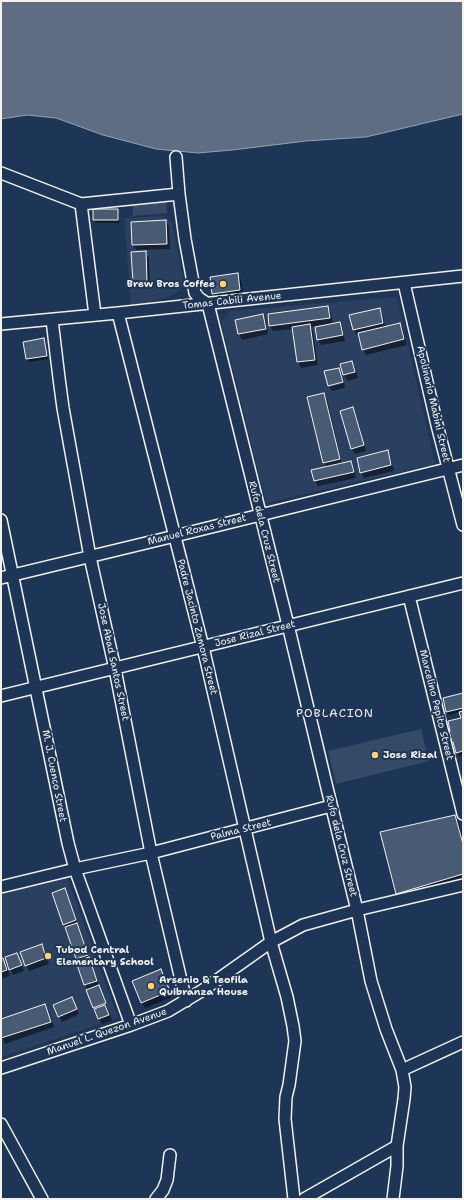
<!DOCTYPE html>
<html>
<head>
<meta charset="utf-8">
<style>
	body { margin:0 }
	#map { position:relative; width:464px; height:1200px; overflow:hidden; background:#1d3557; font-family:"Shantell Sans",sans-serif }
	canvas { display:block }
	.frame { position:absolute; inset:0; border:2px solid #f4f1e8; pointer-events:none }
</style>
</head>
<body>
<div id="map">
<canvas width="464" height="1200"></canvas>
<div class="frame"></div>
</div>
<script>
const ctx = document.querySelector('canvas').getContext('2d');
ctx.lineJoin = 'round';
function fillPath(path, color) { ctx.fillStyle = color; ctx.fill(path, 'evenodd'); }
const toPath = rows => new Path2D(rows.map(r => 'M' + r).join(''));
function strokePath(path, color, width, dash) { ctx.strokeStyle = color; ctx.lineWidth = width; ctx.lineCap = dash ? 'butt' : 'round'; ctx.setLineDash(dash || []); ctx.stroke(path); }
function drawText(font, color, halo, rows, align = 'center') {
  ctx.font = font + ' "Shantell Sans",sans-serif'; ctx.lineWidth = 4; ctx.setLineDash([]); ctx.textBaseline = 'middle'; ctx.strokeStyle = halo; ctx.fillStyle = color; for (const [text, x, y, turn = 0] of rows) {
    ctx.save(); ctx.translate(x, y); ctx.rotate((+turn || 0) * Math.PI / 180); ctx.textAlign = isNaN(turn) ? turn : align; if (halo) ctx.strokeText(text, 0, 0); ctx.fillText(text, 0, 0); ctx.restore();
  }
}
fillPath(toPath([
	[164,216,172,223,184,284,178,292,168,297,148,303,131,305,124,218],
	[397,297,435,464,266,503,221,321,230,311],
	[67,877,118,1018,1,1057,1,895]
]), '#2a4060');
fillPath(toPath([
	[166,198,167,213,133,216,132,201],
	[421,729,429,761,336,784,328,751]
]), '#354a67');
const water = toPath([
	[1,1,463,1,463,114,366,137,306,141,232,150,198,153,156,149,103,135,56,118,27,115,1,119,1,1]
]);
fillPath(water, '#5e6d82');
strokePath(water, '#9aa2ab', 1);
fillPath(toPath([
	[117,210,119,213,119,223,96,223,94,220],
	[166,221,169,227,170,249,136,250,133,245],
	[145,253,149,258,150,287,137,287,134,282],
	[237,274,241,280,243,295,217,299,213,293],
	[328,307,331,313,333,325,340,323,343,329,345,341,321,345,318,340,322,325,310,327,313,331,318,365,301,368,298,362,293,329,273,331,270,326],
	[379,309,383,315,385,327,400,324,403,329,407,345,366,355,363,349,359,335,357,335,354,330],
	[263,315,266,321,268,334,242,340,239,334,236,321],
	[43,340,45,343,48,359,29,362,27,359],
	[352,362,355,368,358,378,348,381,344,375,341,365],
	[339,369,342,374,344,381,329,385,329,386,325,372],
	[344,383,345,388,332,391,329,387],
	[323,394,327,399,342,464,351,462,354,467,356,478,318,486,315,481,326,467,324,463],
	[353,409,356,414,366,451,355,454,352,449],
	[387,451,390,457,394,471,364,478,361,472],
	[463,694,463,755,459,756,455,745,451,746,449,743,452,731,462,719,460,712,449,715,447,712],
	[454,816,459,823,463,839,463,883,401,901,397,893],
	[64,889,67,895,80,930,91,961,90,961,112,1020,102,1024,94,1008,64,924],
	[41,945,44,951,49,964,29,971,26,965],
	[17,954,24,971,13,975,10,969],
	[1,959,3,959,6,964,10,976,1,979],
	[161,970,172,997,145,1008,142,1002],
	[75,1004,79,1014,62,1022,59,1016],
	[45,1005,48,1011,54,1027,5,1044,1,1036,1,1020]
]), '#0007');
const building = toPath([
	[93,209,118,209,118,220,93,220,93,209],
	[166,220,167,244,132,245,131,222,166,220],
	[146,251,147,281,133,282,131,252,146,251],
	[238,273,240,290,212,294,210,277,238,273],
	[328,306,330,318,269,326,268,314,328,306],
	[380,308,383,323,353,330,349,315,380,308],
	[263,314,266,329,238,334,235,320,263,314],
	[340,322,343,335,317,340,315,327,340,322],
	[400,323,404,339,362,350,358,333,400,323],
	[310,324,315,360,297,362,292,327,310,324],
	[44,338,47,356,26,359,23,342,44,338],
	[352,361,355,372,343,375,340,364,352,361],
	[339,368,343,382,328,386,324,371,339,368],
	[324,393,340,459,323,463,307,397,324,393],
	[353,407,364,445,351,449,340,411,353,407],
	[388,450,391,465,360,473,357,458,388,450],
	[351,461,354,472,314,481,311,470,351,461],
	[463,693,463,708,446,712,443,698,463,693],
	[463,711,463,751,456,753,453,742,448,743,445,732,450,731,448,721,461,718,459,712,463,711],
	[455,815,463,844,463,874,396,894,380,832,455,815],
	[65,888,76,920,63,925,52,893,65,888],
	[77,923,88,955,76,959,65,927,77,923],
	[42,944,46,958,25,966,20,952,42,944],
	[17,953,22,965,9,970,5,957,17,953],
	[89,957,97,981,84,985,76,962,89,957],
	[1,958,3,958,7,970,1,972,1,958],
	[161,969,170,991,141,1003,132,981,161,969],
	[99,985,106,1003,93,1008,86,990,99,985],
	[72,997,77,1009,58,1017,53,1005,72,997],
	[45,1004,51,1022,1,1038,1,1019,45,1004],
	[105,1005,109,1015,98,1019,94,1009,105,1005]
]);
fillPath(building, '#485b74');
strokePath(building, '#f4f1e8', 1);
const minor = toPath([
	[176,157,179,194,185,239,195,293,199,298,208,304,288,625,328,792,357,910,371,981,386,1029,402,1070,405,1087,404,1099,397,1146,397,1166,393,1199],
	[1,173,81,204,179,194],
	[81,204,95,315],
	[404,283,437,425,463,525],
	[118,313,203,647,271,942,287,997,293,1026,295,1041,289,1085,286,1097,285,1119,294,1199],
	[52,320,59,378,63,408,90,557,115,669,151,853,186,1001],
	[1,324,118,313,463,276],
	[1,520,68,843,75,869,131,1025],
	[1,578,175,536,463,465],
	[409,596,463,814],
	[1,696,463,583],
	[1,887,75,869,151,853,331,806],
	[1,1068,131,1025,168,1011,203,990,271,942,303,925,357,910,463,885],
	[402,1070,463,1042],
	[1,1124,42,1199],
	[156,1199,163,1190,167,1180,170,1155],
	[304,1199,397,1146]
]);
strokePath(minor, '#f4f1e8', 14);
strokePath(minor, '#1d3557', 11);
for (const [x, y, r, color] of [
	[223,284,4,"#ffd166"],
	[375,755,4,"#ffd166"],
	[48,956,4,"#ffd166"],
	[151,986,4,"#ffd166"]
]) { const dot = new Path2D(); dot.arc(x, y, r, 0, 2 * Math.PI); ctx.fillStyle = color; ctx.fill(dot); strokePath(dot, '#1d3557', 1.5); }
drawText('bold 10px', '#f4f1e8', '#1d3557', [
	["Brew Bros Coffee",215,284,"right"],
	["Jose Rizal",383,755],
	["Tubod Central",56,950],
	["Elementary School",56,962],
	["Arsenio & Teofila",159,980],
	["Quibranza House",159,992]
], 'left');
drawText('10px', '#f4f1e8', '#1d3557', [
	["Tomas Cabili Avenue",232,301,-6],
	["Apolinario Mabini Street",433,404,77],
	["Manuel Roxas Street",197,530,-14],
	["Rufo dela Cruz Street",264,532,76],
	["Padre Jacinto Zamora Street",197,627,76],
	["Jose Rizal Street",255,634,-14],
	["Jose Abad Santos Street",113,662,78],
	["Marcelino Pepito Street",436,705,76],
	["M. J. Cuenco Street",54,776,79],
	["Palma Street",241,830,-14],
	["Rufo dela Cruz Street",341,846,76],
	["Manuel L. Quezon Avenue",107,1032,-19]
]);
ctx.letterSpacing = '1px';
drawText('12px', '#f4f1e8', '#1d3557', [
	["POBLACION",335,714]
]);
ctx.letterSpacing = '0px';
</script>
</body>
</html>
